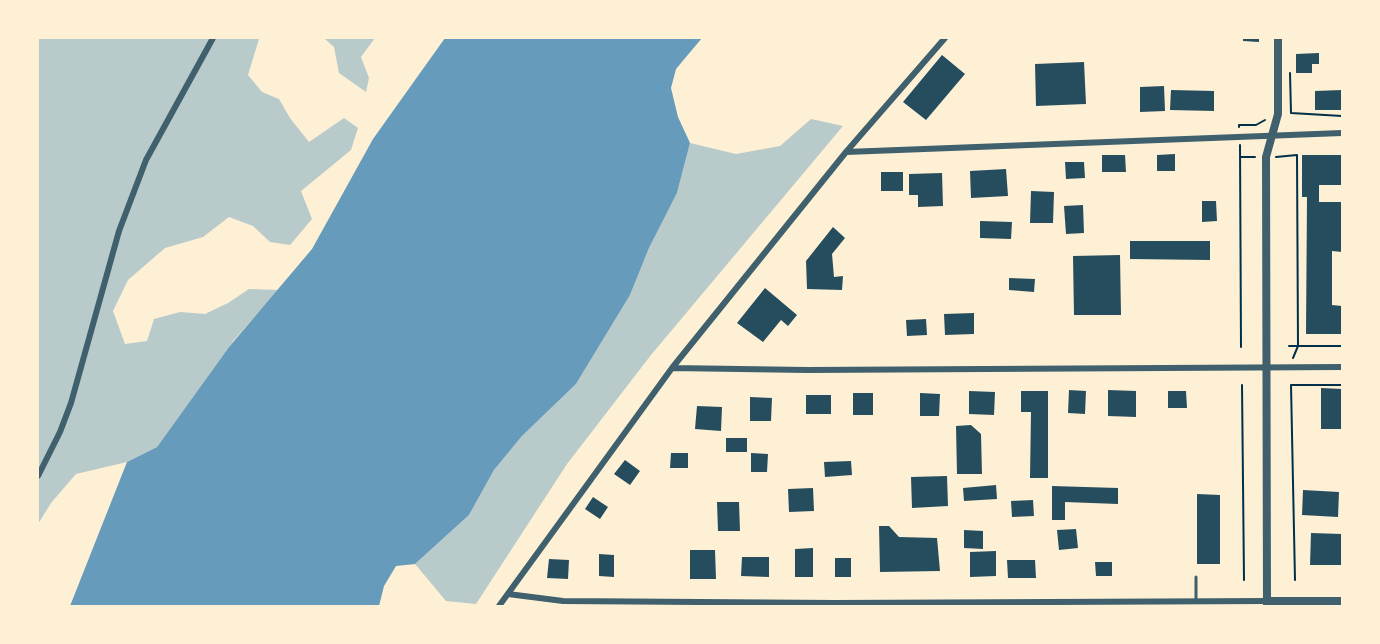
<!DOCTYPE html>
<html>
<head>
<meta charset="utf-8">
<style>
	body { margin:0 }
	#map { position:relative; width:1380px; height:644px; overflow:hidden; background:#fdf0d5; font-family:Raleway,sans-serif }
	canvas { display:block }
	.frame { position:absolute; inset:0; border:39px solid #fdf0d5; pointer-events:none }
</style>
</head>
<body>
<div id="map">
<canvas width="1380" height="644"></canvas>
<div class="frame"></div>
</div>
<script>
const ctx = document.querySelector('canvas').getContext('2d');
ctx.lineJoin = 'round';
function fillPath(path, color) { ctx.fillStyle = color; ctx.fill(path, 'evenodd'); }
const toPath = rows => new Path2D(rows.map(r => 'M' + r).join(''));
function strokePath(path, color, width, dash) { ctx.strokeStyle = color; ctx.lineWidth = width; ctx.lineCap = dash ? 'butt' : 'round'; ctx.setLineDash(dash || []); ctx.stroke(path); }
fillPath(toPath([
	[38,38,262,38,259,39,248,75,262,92,279,99,290,118,309,142,344,118,358,128,351,150,301,191,312,219,290,245,270,242,253,226,229,217,203,237,165,248,128,280,113,311,125,344,147,341,154,319,180,312,205,314,228,303,249,289,278,290,234,340,157,447,127,462,76,474,51,503,38,524],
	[324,38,375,38,361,57,369,78,366,92,339,73,334,47],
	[811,119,843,126,651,355,567,464,476,604,446,601,415,564,469,515,494,470,522,436,576,384,630,295,649,248,677,193,690,143,736,154,780,146]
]), '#b9caca');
fillPath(toPath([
	[445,38,702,38,676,69,671,88,678,117,690,143,677,193,649,248,630,295,576,384,522,436,494,470,469,515,415,564,396,566,384,586,379,606,70,606,127,462,157,447,229,347,312,249,373,139]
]), '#669bbc');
fillPath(toPath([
	[1243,38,1259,38,1259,42,1243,41],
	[1319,53,1319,64,1312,64,1312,73,1296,73,1296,54],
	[942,55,965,74,926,120,903,102],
	[1084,62,1086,104,1036,106,1035,64],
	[1164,86,1165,111,1140,112,1140,87],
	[1171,90,1214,91,1214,111,1170,110],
	[1342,90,1342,110,1315,110,1315,91],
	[1175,154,1175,171,1157,171,1157,155],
	[1102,155,1125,155,1126,172,1102,172],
	[1302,155,1342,155,1342,185,1319,185,1319,202,1342,202,1342,252,1332,251,1332,305,1342,306,1342,334,1306,334,1307,197,1302,197],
	[1065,162,1084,162,1085,178,1066,179],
	[1006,169,1008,196,971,198,970,171],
	[881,172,903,172,903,191,881,191],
	[942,173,943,206,918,207,918,195,909,195,909,174],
	[1031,191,1054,192,1053,223,1030,223],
	[1202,201,1216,201,1217,221,1202,222],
	[1083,205,1084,233,1066,234,1064,206],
	[980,221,1012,222,1011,239,980,238],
	[833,227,845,238,832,254,834,277,843,276,842,290,807,289,806,261],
	[1130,241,1210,241,1210,260,1130,259],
	[1120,255,1121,315,1074,315,1073,256],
	[1009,278,1035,279,1034,292,1009,290],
	[765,288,797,315,788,326,781,320,763,342,737,323],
	[974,313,974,334,945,335,944,314],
	[926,319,927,335,907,336,906,320],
	[1321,388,1342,389,1342,429,1321,429],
	[1069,390,1086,391,1085,414,1068,413],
	[1108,390,1136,391,1136,417,1108,416],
	[969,391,995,392,994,415,969,414],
	[1021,391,1048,391,1048,478,1030,478,1031,412,1021,412],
	[1168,391,1186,391,1187,408,1168,408],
	[853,393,873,393,873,415,853,415],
	[920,393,940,394,939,416,920,416],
	[806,395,831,395,831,414,806,414],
	[750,397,772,398,771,421,750,421],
	[697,406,722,407,721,431,695,429],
	[971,425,981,434,982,474,957,474,956,426],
	[726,438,747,438,747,452,726,452],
	[671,453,688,453,688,468,670,468],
	[751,453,768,454,767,472,751,472],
	[625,460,640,471,630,485,614,474],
	[851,461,852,475,825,477,824,462],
	[947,476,948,506,912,508,911,477],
	[996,485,997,499,964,501,963,488],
	[1052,486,1118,488,1118,504,1065,502,1065,520,1052,520],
	[813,488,814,511,789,512,788,489],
	[1303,490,1339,492,1338,517,1302,515],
	[1197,494,1220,495,1220,564,1197,564],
	[593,497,608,507,600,519,585,509],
	[1033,500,1034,516,1012,517,1011,501],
	[717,502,739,502,740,531,718,531],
	[879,526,889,526,899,537,937,538,940,571,880,572],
	[1076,529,1078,548,1059,550,1057,530],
	[964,530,983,531,983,549,964,548],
	[1311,533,1342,534,1342,565,1310,565],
	[813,548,813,577,795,577,795,549],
	[690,550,715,550,716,579,690,579],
	[996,551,996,576,970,577,970,552],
	[599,554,614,555,614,577,599,576],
	[742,557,769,557,769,577,741,576],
	[835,558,851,558,851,577,835,577],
	[549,559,569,560,568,579,547,578],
	[1007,560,1035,560,1036,578,1008,578],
	[1095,562,1112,562,1112,576,1096,576]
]), '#264d5e');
strokePath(toPath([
	[1290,73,1291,113,1342,116],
	[1239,127,1239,125,1256,125,1265,120],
	[1240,145,1241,347],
	[1240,157,1255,157],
	[1276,157,1297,155,1298,346,1293,358],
	[1289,346,1342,346],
	[1242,385,1244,580],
	[1295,580,1291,385,1342,385]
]), '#003049', 2);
strokePath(toPath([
	[1196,577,1196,600]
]), '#3f606c', 3);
strokePath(toPath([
	[846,152,1342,133],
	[672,368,807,370,1342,367],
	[38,476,60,432,71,403,119,231,146,160,213,38],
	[508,594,563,601,835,603,1267,601],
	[499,606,672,368,846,152,945,38]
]), '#3f606c', 6);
strokePath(toPath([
	[1267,601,1342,601],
	[1267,606,1266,157,1278,114,1278,38]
]), '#3f606c', 8);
</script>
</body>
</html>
